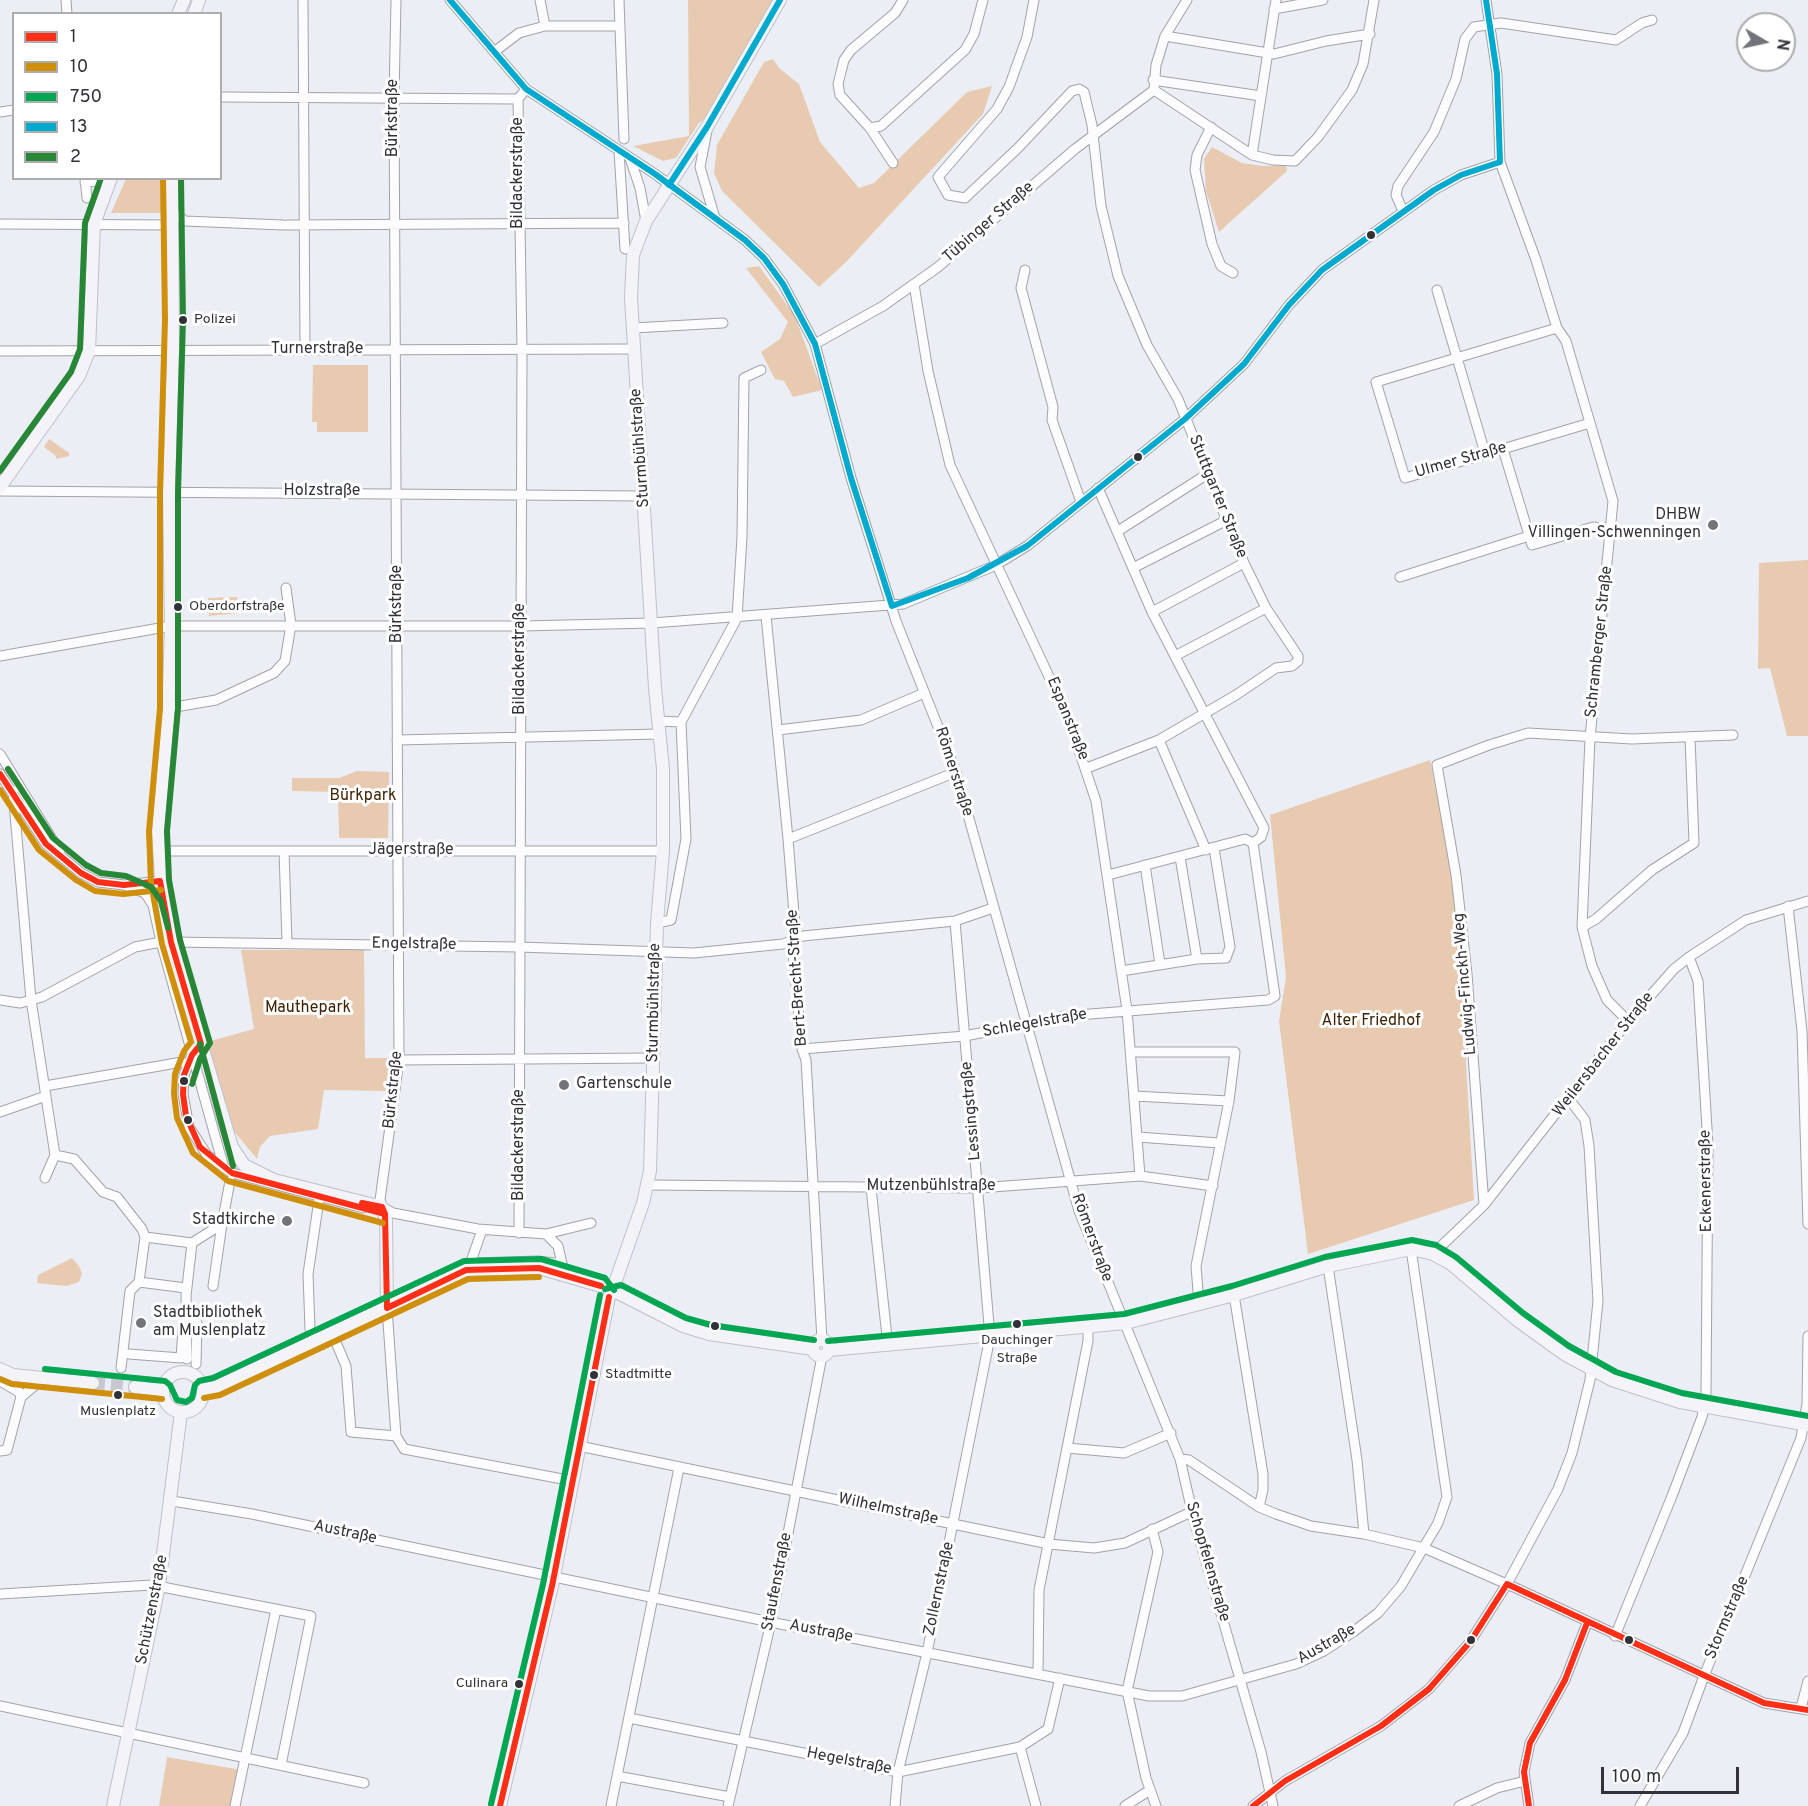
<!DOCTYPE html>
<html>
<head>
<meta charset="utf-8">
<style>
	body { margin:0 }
	#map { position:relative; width:1808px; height:1806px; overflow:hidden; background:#eceef6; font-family:Overpass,sans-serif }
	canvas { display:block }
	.legend { position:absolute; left:12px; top:12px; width:210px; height:168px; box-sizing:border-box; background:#fff; border:2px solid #adadaf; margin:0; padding:8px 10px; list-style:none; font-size:18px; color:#313237 }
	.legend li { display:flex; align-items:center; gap:12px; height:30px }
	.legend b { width:30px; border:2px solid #adadaf }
	.north { position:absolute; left:1736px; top:12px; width:60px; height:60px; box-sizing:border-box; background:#fff; border:2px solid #adadaf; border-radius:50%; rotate:99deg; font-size:16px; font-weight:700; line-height:24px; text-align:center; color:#313237 }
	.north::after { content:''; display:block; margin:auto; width:21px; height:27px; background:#72747a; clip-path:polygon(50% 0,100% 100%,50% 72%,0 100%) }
	.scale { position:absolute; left:1601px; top:1767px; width:138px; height:27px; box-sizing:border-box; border:3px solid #313237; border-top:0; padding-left:8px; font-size:18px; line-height:21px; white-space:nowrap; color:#313237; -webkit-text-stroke:4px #fff; paint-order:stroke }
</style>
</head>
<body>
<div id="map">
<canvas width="1808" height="1806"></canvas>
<ul class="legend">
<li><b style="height:8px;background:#ff2e17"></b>1</li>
<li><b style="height:8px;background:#cf8f0b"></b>10</li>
<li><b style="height:8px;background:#00a651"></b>750</li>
<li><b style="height:8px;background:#00a9ce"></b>13</li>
<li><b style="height:8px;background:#288736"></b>2</li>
</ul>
<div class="north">N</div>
<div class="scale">100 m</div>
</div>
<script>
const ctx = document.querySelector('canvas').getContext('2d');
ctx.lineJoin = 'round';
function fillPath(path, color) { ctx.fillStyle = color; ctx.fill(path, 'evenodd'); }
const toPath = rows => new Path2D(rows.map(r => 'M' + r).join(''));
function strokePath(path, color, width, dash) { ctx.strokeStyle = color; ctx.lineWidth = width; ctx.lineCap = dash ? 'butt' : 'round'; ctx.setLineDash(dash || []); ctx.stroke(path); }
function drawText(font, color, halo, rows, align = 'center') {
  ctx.font = font + ' Overpass,sans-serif'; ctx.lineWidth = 6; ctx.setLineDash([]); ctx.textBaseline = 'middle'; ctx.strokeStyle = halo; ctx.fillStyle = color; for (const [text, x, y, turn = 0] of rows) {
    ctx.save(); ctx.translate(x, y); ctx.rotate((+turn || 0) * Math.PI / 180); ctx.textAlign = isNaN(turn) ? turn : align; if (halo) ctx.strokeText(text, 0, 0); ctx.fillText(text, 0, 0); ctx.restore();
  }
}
fillPath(toPath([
	[688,0,773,0,708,115,699,123,676,158,663,161,633,146,689,136],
	[773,59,779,68,799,84,820,142,859,188,874,183,967,92,992,86,983,114,846,262,819,287,722,191,714,173,717,145,764,62],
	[1212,147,1242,163,1263,166,1286,165,1287,171,1219,232,1206,191,1204,159],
	[126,179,166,179,167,213,111,213],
	[759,266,795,316,822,390,793,397,784,381,775,379,761,352,780,339,788,322,746,268],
	[313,365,368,365,368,432,317,432,317,422,312,422],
	[49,439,69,453,69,456,56,459,56,456,44,447],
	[1808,560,1808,736,1787,736,1770,668,1758,669,1759,563],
	[237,597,238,613,209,616,208,598],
	[1430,760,1451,869,1461,979,1474,1200,1308,1254,1279,1021,1286,977,1270,815],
	[357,771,389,772,388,838,339,838,338,792,292,791,292,778,339,778],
	[241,950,364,950,365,1058,391,1058,390,1091,324,1090,318,1129,270,1136,260,1147,257,1159,229,1125,207,1042,254,1029],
	[72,1258,79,1266,82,1274,79,1282,66,1286,37,1283,38,1275],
	[167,1757,241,1770,233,1806,159,1806]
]), '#e8cab1');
strokePath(toPath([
	[93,1383,135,1387]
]), '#c7c8d0', 12, [12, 6]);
const minor = toPath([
	[66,0,67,14],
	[303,0,305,350],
	[396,0,394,98,399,1060,380,1200,382,1207,393,1213,478,1229,546,1234,558,1246,562,1264,560,1272],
	[450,0,526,89,655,174,745,240,764,258,783,284,815,344,851,478,896,621,956,772,1079,1211,1180,1459,1194,1520,1261,1752,1273,1806],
	[540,0,545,26],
	[619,0,624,139],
	[903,0,895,13,851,50,844,60,838,84,840,95,870,128,881,126,965,50,974,34,983,0],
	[1034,0,1027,37,1009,87,997,109,938,177,948,195,965,198,1018,148,1072,91,1079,89,1084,92,1092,125,1101,206,1118,276,1147,345,1178,399,1244,563,1266,608,1298,656,1298,661,1292,666,1276,668,1236,695,1159,740,1087,768],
	[1187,0,1165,36,1156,65,1154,90,1252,155,1273,160,1295,161,1318,137,1352,90,1363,64,1374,0],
	[1486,0,1497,74,1500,162,1536,260,1557,328,1566,341,1613,501,1590,738,1582,927,1592,966,1607,1000,1628,1021],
	[1274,9,1323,0],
	[1165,36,1274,54,1326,41,1370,34],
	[494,52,519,33,545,26,620,26],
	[1153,80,1261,96],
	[220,97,518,99],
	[0,112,14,110],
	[1211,127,1197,155,1195,170,1212,244,1221,266,1233,273],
	[870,128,893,163],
	[707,131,700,167,715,218],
	[619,151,625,249],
	[1252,155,1276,0],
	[630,158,640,188,646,221],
	[85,178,87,198],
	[85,182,110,181],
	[172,211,185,221,283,225],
	[1403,211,1396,195,1398,186,1434,132,1456,79,1465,39,1474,27,1501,23,1616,40,1642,23,1652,20],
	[0,224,172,225],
	[287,225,624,223],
	[1025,270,1021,288,1053,407,1052,420,1081,502],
	[914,284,928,371,950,465,1067,715,1096,801,1127,1010,1140,1176],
	[1437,290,1485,453],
	[633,328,723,323],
	[1557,328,1376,382,1405,478,1590,423],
	[815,344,883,306,938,267,1075,149,1154,90],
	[0,351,634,349],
	[1503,449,1532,545,1593,527,1611,529],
	[1098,488,1152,612,1264,828,1261,837,1253,843],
	[0,491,644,496],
	[1118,531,1209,473],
	[1133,568,1227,520],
	[1400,577,1529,536],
	[1152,612,1244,563],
	[766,616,788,839,795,926,793,952,802,1049,806,1060,822,1340],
	[0,656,171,626,521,626,652,623,903,604,996,565,1027,546,1185,419,1244,364,1289,305,1322,270,1434,190,1461,175,1500,162],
	[1175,656,1266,608],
	[169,708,216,700,274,673,285,661,291,625,286,588],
	[681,722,737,618,742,537,744,378,761,370],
	[778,730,861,720,924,693],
	[397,740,660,734],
	[1159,740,1206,850],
	[0,754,60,852],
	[0,774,46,844,81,873,98,882,124,885,160,881],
	[13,791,31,1000,55,1155,74,1159,103,1192,117,1197,142,1229,145,1237],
	[788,839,956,772],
	[159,851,663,851],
	[284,851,287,943],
	[1180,857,1197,959],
	[1145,865,1160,964],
	[124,885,145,893,153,905,161,942,224,1168],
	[1788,906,1802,1031,1808,1224],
	[657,923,671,920,686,839,681,722,658,721],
	[1582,927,1596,919,1652,870,1694,843,1690,737],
	[171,942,519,947,694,953,783,944,803,936,955,921,993,908],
	[1121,971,1197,959,1226,958,1230,947,1214,848],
	[0,1000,20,1003,42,997,135,947,161,942],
	[201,1044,192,1055,184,1075,183,1094,189,1127,207,1155,232,1173,363,1208],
	[802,1049,965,1036,1065,1016,1268,1000,1275,996,1253,843,1245,839,1108,875],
	[1131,1052,1235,1052,1229,1101,1196,1266,1199,1304],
	[399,1060,653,1058],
	[45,1086,182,1062],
	[1134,1096,1229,1101],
	[0,1112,46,1096],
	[1138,1137,1219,1143],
	[45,1178,55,1155],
	[648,1185,979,1188,1140,1176,1213,1186],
	[871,1188,888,1346],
	[1484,1205,1467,974,1456,875,1437,765,1489,745,1528,733,1632,739,1733,735],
	[519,1233,522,349,518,99,526,89],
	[546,1234,591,1223],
	[192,1243,222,1224,230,1181],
	[1433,1254,1484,1205,1628,1021,1674,969,1689,957,1746,920,1808,901],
	[472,1263,538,1261,562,1264],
	[1328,1266,1357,1460,1364,1534],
	[469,1267,482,1230],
	[213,1286,222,1224],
	[186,1288,139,1282,145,1237,192,1243,186,1296],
	[186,1290,187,1359],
	[1234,1295,1263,1474,1263,1490,1259,1507],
	[387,1308,396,1436,404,1449,573,1481],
	[188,1322,197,1323,196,1364],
	[332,1333,346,1366,351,1432,396,1436],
	[316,1341,310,1329,308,1274,320,1193],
	[129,1354,181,1358,183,1329],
	[121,1368,130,1291,139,1282],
	[0,1381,19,1392,21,1397],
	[579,1446,1049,1544,1094,1548,1125,1543,1193,1511],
	[1067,1448,1124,1453,1171,1433],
	[0,1451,7,1450,21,1397,44,1378],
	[1180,1459,1189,1460,1259,1507,1276,1514,1311,1526,1364,1534,1424,1548,1518,1589,1764,1703,1808,1710],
	[172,1501,252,1514,775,1623,1149,1696,1182,1696,1296,1664,1324,1651,1353,1632,1378,1613,1401,1586,1438,1523,1447,1497,1411,1249],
	[1152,1529,1158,1552,1127,1691,1146,1778,1156,1806],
	[0,1594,152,1585,311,1616,281,1765],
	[1615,1636,1672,1496,1702,1417,1706,1393,1708,1145,1698,981,1689,957],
	[1038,1674,1039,1590,1088,1341,1088,1327],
	[0,1706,364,1783],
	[1801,1708,1808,1681],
	[629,1718,898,1772,1020,1747,1048,1729,1060,1678],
	[1020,1747,1036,1806],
	[617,1776,730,1797],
	[235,1806,276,1609],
	[611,1806,679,1468],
	[728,1806,771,1622,822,1356],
	[895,1806,898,1772,927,1653,990,1337,955,921],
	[1125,1806,1150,1790],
	[1253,1806,1285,1781,1381,1726,1429,1689,1470,1642,1507,1584,1558,1489,1572,1453,1590,1380,1598,1301,1589,1146,1585,1120,1569,1099],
	[1459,1806,1497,1788,1525,1781],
	[1529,1806,1524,1772,1530,1743,1565,1680,1587,1623],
	[1640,1806,1683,1733,1704,1676,1801,1438,1807,1404,1808,1336]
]);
const major = toPath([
	[178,14,184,0],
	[194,14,199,0],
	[172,178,173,350,169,492,171,626,168,720,158,831,162,893,171,942,232,1147,244,1165,274,1180,382,1207,386,1220,387,1308],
	[0,487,79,376,89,351,94,224,111,178],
	[616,1280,643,1203,650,1171,657,923,663,851,663,769,655,688,631,298,633,255,646,221,707,127,780,0],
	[618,1293,683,1326,709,1334,813,1349],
	'813 1348a8 8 0 1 1 16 0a8 8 0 1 1-16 0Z',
	[829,1350,1126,1323,1234,1295,1328,1266,1411,1249,1433,1254,1451,1264,1517,1320,1564,1354,1612,1380,1680,1402,1808,1425],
	[0,1369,13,1375,93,1383],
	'163 1392a20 20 0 1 1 40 0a20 20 0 1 1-40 0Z',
	[135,1387,163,1390],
	[203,1389,216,1387,466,1270,539,1268,601,1286],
	[113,1806,159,1586,181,1412],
	[500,1806,552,1586,609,1297]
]);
strokePath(minor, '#a1a3a8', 11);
strokePath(major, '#bec0cb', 14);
strokePath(minor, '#fcfcfe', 9);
strokePath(major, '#f3f3f8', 12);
strokePath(toPath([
	[0,774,46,844,81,873,98,882,124,885,160,881,171,942,201,1044,192,1055,184,1075,183,1094,186,1116,200,1147,232,1173,385,1214],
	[362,1203,382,1207,385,1214,387,1308,466,1270,539,1268,601,1286],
	[500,1806,552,1586,609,1297],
	[1253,1806,1285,1781,1381,1726,1429,1689,1470,1642,1507,1584,1764,1703,1808,1710],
	[1529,1806,1524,1772,1530,1743,1565,1680,1587,1623]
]), '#ff2e17', 6);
strokePath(toPath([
	[163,178,165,320,160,492,160,708,149,831,151,883,162,944,191,1042,184,1051,175,1074,174,1094,177,1118,193,1153,228,1181,383,1223],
	[0,790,39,850,76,880,95,891,123,894,161,890],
	[0,1379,12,1384,162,1399],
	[204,1398,220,1395,468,1279,539,1277]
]), '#cf8f0b', 6);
strokePath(toPath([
	[605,1289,621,1285,686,1318,711,1325,814,1340],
	[828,1341,1124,1314,1232,1286,1325,1257,1412,1240,1436,1245,1456,1257,1523,1313,1569,1346,1616,1372,1682,1393,1808,1416],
	[45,1369,165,1381,170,1385,177,1400,186,1402,192,1398,195,1385,199,1381,213,1378,464,1261,541,1259,605,1278,614,1290],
	[491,1804,543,1584,600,1295]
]), '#00a651', 6);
strokePath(toPath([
	[450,0,526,89,655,174,745,240,764,258,783,284,815,344,851,478,892,606,968,578,1027,546,1185,419,1244,364,1289,305,1322,270,1434,190,1461,175,1500,162,1497,74,1486,0],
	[669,185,707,127,780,0]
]), '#00a9ce', 6);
strokePath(toPath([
	[181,178,183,320,178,492,178,708,167,831,169,880,180,940,210,1043,200,1059,192,1084],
	[0,471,71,372,80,349,85,223,101,178],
	[8,769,53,838,86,865,101,873,126,876,151,887,161,901,168,928],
	[200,1044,233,1166]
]), '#288736', 6);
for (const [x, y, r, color] of [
	[1371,235,5,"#313237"],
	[183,320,5,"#313237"],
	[1138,457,5,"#313237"],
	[1713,525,6,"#72747a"],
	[178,607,5,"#313237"],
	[184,1081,5,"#313237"],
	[564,1085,6,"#72747a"],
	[188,1120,5,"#313237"],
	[287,1221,6,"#72747a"],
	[141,1323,6,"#72747a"],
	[1017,1324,5,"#313237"],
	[715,1326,5,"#313237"],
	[594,1375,5,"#313237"],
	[118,1395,5,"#313237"],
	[1471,1640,5,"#313237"],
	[1629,1640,5,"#313237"],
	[519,1684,5,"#313237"]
]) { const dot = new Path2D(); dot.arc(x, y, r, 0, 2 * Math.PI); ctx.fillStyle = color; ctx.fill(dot); strokePath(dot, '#fff', 2); }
drawText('14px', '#313237', '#fff', [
	["Polizei",194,320],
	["Oberdorfstraße",189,607],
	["Dauchinger",1017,1341,"center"],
	["Straße",1017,1359,"center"],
	["Stadtmitte",605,1375],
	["Muslenplatz",118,1412,"center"],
	["Culinara",508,1684,"right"]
], 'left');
drawText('16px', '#313237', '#fff', [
	["Bürkstraße",394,118,-90],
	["Bildackerstraße",519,173,-90],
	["Tübinger Straße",989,223,-41],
	["Turnerstraße",317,350],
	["Sturmbühlstraße",641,448,-94],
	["Ulmer Straße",1461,461,-16],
	["Holzstraße",322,492],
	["Stuttgarter Straße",1217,497,68],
	["Bürkstraße",398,604,-90],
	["Schramberger Straße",1600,642,-84],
	["Bildackerstraße",521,659,-90],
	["Espanstraße",1067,719,68],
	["Römerstraße",953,772,72],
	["Jägerstraße",411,851],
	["Engelstraße",414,945,1],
	["Bert-Brecht-Straße",798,978,-94],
	["Ludwig-Finckh-Weg",1466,984,-95],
	["Sturmbühlstraße",655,1003,-89],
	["Schlegelstraße",1035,1024,-10],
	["Weilersbacher Straße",1604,1055,-52],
	["Bürkstraße",394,1090,-84],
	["Lessingstraße",972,1111,-95],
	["Bildackerstraße",520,1145,-90],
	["Eckenerstraße",1707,1181,-91],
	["Mutzenbühlstraße",931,1187],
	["Römerstraße",1091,1238,70],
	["Wilhelmstraße",888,1510,12],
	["Austraße",345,1533,12],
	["Schopfelenstraße",1207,1562,74],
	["Staufenstraße",778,1582,-79],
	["Zollernstraße",940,1589,-78],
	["Schützenstraße",153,1610,-79],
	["Stormstraße",1728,1618,-67],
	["Austraße",821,1632,11],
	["Austraße",1327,1645,-30],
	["Hegelstraße",849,1762,11]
]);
drawText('16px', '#313237', '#fff', [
	["DHBW",1701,516],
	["Villingen-Schwenningen",1701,534],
	["Gartenschule",576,1085,"left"],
	["Stadtkirche",275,1221],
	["Stadtbibliothek",153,1314,"left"],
	["am Muslenplatz",153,1332,"left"]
], 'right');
drawText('16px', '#3f2202', '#fff', [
	["Bürkpark",363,797],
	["Mauthepark",308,1009],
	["Alter Friedhof",1371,1022]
]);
</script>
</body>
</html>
